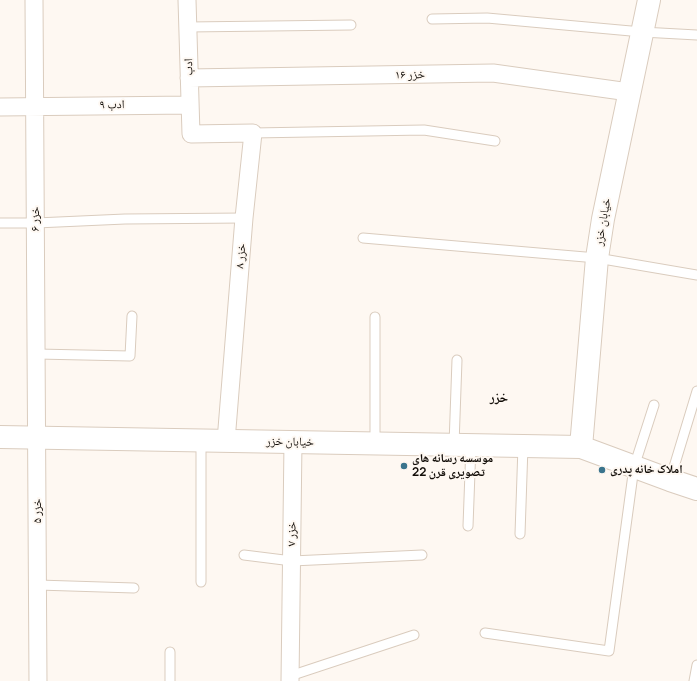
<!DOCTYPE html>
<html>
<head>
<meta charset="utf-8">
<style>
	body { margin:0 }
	canvas { display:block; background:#fef8f2 }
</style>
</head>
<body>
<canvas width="697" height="681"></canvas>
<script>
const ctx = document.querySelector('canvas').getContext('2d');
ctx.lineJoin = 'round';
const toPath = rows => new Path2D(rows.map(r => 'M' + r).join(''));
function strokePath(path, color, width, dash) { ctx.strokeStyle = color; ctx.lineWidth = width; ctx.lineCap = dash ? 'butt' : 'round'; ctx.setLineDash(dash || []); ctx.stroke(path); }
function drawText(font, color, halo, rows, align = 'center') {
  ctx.font = font + ' Manrope,"Noto Naskh Arabic",sans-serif'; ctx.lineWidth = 4; ctx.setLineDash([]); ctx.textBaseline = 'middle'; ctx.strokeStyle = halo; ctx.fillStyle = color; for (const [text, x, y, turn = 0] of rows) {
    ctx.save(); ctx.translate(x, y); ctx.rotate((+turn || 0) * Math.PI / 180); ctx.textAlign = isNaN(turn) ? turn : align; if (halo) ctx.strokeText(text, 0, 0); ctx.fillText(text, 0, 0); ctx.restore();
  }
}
const service = toPath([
	[432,19,487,18,642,32,697,35],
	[188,27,351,25],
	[253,133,424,130,495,141],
	[0,223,36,223,125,219,244,218],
	[363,238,597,258,697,275],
	[37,354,130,356,132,316],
	[375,443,375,317],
	[454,445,457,360],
	[670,480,697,391],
	[468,526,471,445],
	[520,534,523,446],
	[244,555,292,561,422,555],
	[201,582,201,440],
	[38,585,134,588],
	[485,633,609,651,634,467,654,405],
	[290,676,414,635],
	[170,681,170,652],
	[694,681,697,665]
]);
const minor = toPath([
	[34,0,38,681],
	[187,0,191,134,253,133,244,218,226,441],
	[189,78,493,73,629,92],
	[0,107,190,105],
	[290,681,293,442]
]);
const tertiary = toPath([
	[0,437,581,447,670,480,697,489],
	[581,447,597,258,603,219,649,0]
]);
strokePath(service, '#daccbe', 11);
strokePath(minor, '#daccbe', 19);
strokePath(tertiary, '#daccbe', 24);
strokePath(service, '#fff', 9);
strokePath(minor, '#fff', 17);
strokePath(tertiary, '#fff', 22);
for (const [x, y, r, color] of [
	[404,466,4,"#3a748d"],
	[602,470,4,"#3a748d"]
]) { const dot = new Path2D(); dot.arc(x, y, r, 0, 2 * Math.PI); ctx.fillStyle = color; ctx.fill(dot); strokePath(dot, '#fef8f2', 1.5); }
drawText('12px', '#120d08', '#fef8f2', [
	["ادب",189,67,-91],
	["خزر ۱۶",410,75,-1],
	["ادب ۹",112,105,-1],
	["خزر ۶",36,219,-90],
	["خیابان خزر",603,222,-80],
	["خزر ۸",241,256,-85],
	["خیابان خزر",290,442,1],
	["خزر ۵",38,511,-90],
	["خزر ۷",292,534,-89]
]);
drawText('bold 12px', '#120d08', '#fef8f2', [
	["موسسه رسانه های",412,459],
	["تصویری قرن 22",412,473],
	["املاک خانه پدری",610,470]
], 'left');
drawText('bold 13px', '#120d08', '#fef8f2', [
	["خزر",499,398]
]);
</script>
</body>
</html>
